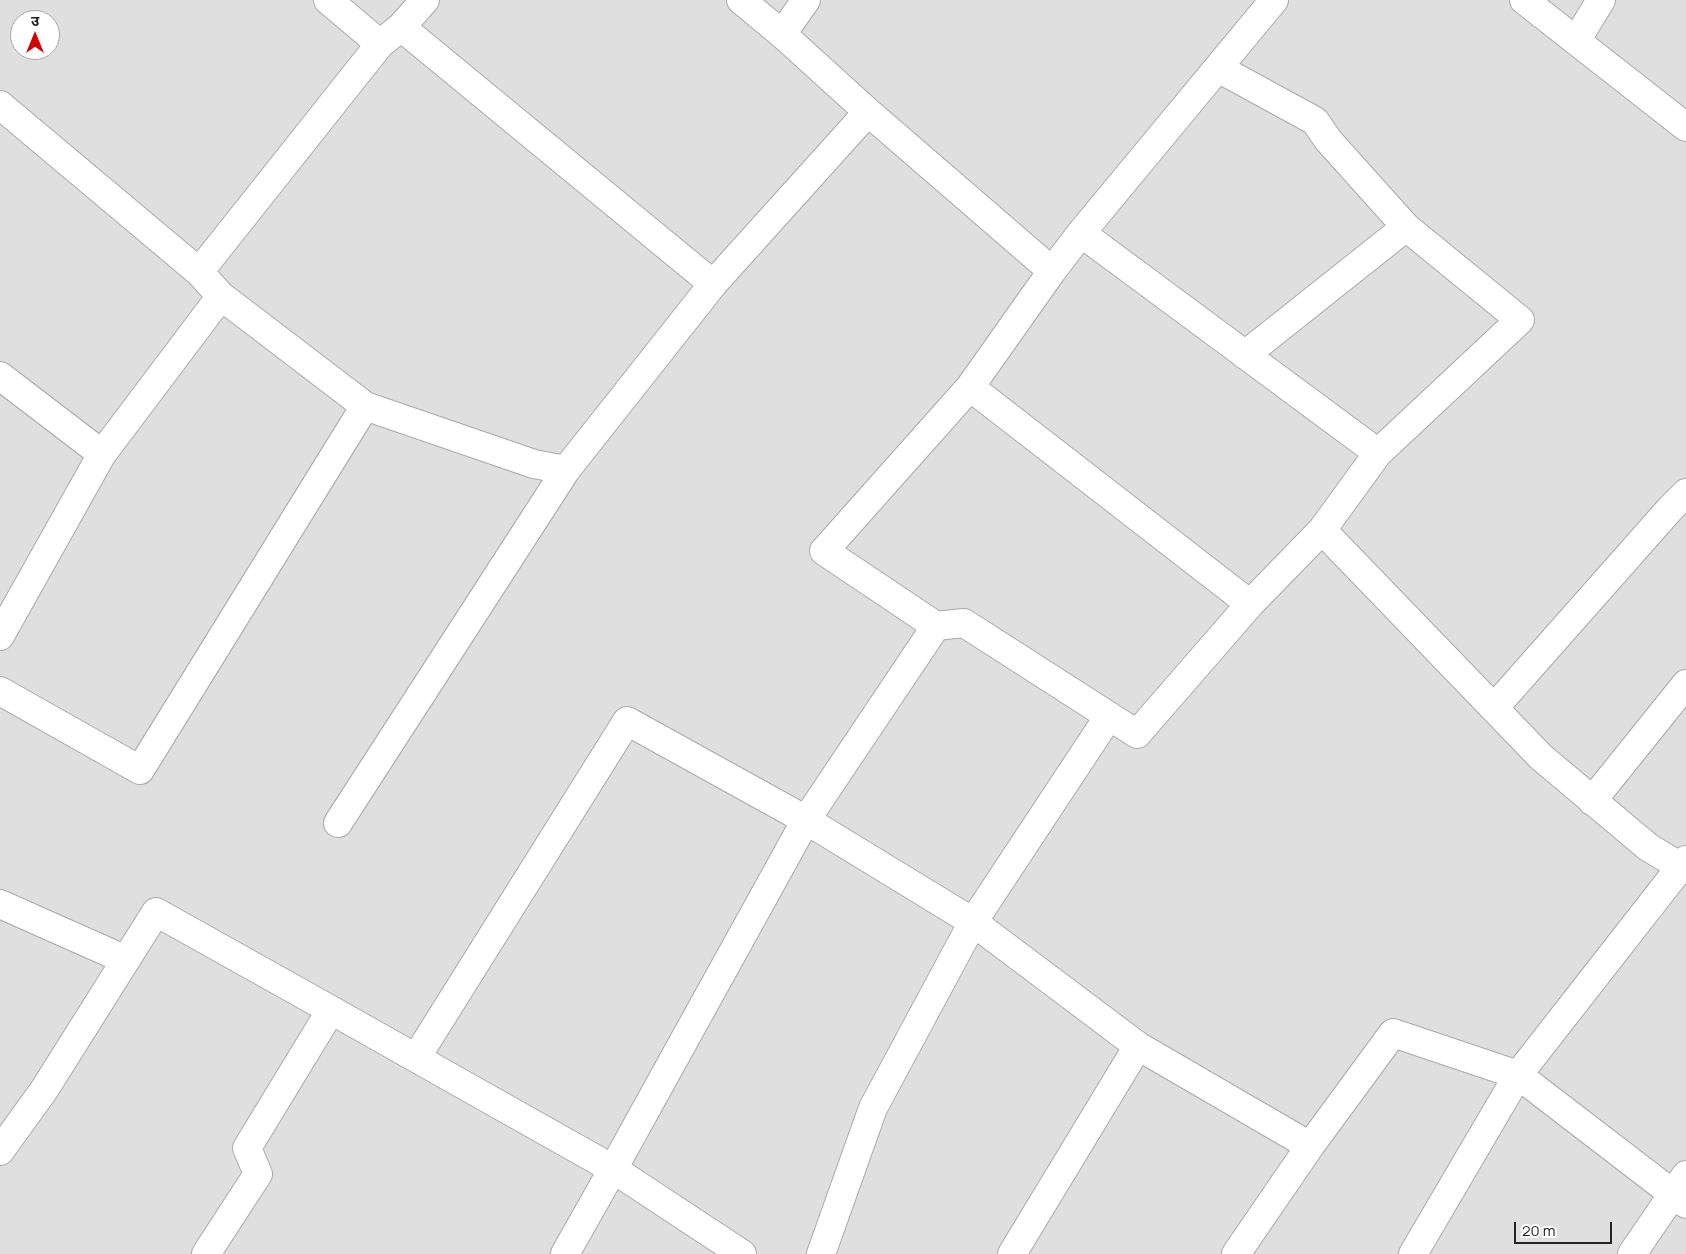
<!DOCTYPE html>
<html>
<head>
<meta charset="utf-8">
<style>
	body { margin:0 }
	#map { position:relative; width:1686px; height:1254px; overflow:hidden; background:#f2efe9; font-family:Manrope,"Noto Sans Devanagari",sans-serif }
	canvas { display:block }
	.north { position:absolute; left:10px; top:10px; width:50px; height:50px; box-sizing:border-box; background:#fff; border:1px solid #a7a7a7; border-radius:50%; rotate:0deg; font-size:14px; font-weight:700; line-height:20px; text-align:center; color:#222 }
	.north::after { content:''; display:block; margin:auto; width:18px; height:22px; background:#d40000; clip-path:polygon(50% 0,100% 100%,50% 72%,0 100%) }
	.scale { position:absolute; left:1514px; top:1222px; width:98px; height:22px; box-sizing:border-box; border:2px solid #222; border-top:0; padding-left:6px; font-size:15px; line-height:18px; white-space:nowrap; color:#222; -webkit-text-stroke:4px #fff; paint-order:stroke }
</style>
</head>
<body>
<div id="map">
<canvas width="1686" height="1254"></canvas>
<div class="north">उ</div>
<div class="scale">20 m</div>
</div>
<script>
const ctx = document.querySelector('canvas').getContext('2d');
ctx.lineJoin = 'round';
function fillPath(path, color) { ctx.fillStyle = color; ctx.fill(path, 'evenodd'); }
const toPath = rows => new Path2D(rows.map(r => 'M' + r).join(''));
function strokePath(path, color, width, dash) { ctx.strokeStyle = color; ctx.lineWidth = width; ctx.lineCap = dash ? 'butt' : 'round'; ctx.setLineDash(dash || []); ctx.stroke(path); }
fillPath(toPath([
	[0,0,1686,0,1686,1254,0,1254],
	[20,20,50,20,50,50,20,50]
]), '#e0dfdf');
const minor = toPath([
	[328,0,380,44,401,27,425,0],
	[741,0,782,34,868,112,1052,271],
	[1274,0,1081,233,1378,453,1322,530,1541,757,1648,847,1686,870],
	[1524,0,1686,127],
	[401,27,713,284],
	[782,34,806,0],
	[1576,41,1601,0],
	[1218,68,1315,121,1328,140,1406,227],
	[0,105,199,272,221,296,365,406,534,464,566,470,713,284,868,112],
	[1081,233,1052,271,970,387,1250,604,1322,530],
	[199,272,380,44],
	[1245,355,1406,227,1520,320,1378,453],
	[0,376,102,454,221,296],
	[970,387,824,551,936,626,964,623,1137,734,1250,604],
	[936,626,806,820,973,922,1109,716],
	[0,636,102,454],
	[0,691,140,770,365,406],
	[1494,708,1670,509,1686,493],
	[1592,801,1686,684],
	[338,823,566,470],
	[0,904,126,960],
	[0,1151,44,1090,156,912,331,1010,416,1058,613,1169,806,820,627,721,416,1058],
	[206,1254,258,1174,247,1148,331,1010],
	[565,1254,613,1169,742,1254],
	[821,1254,873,1108,973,922,1138,1046,1310,1146],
	[1012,1254,1138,1046],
	[1236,1254,1310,1146,1393,1033,1518,1075,1686,860],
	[1413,1254,1518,1075,1686,1204],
	[1632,1254,1686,1175]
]);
strokePath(minor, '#a9a9a9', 30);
strokePath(minor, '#fff', 28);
</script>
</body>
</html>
